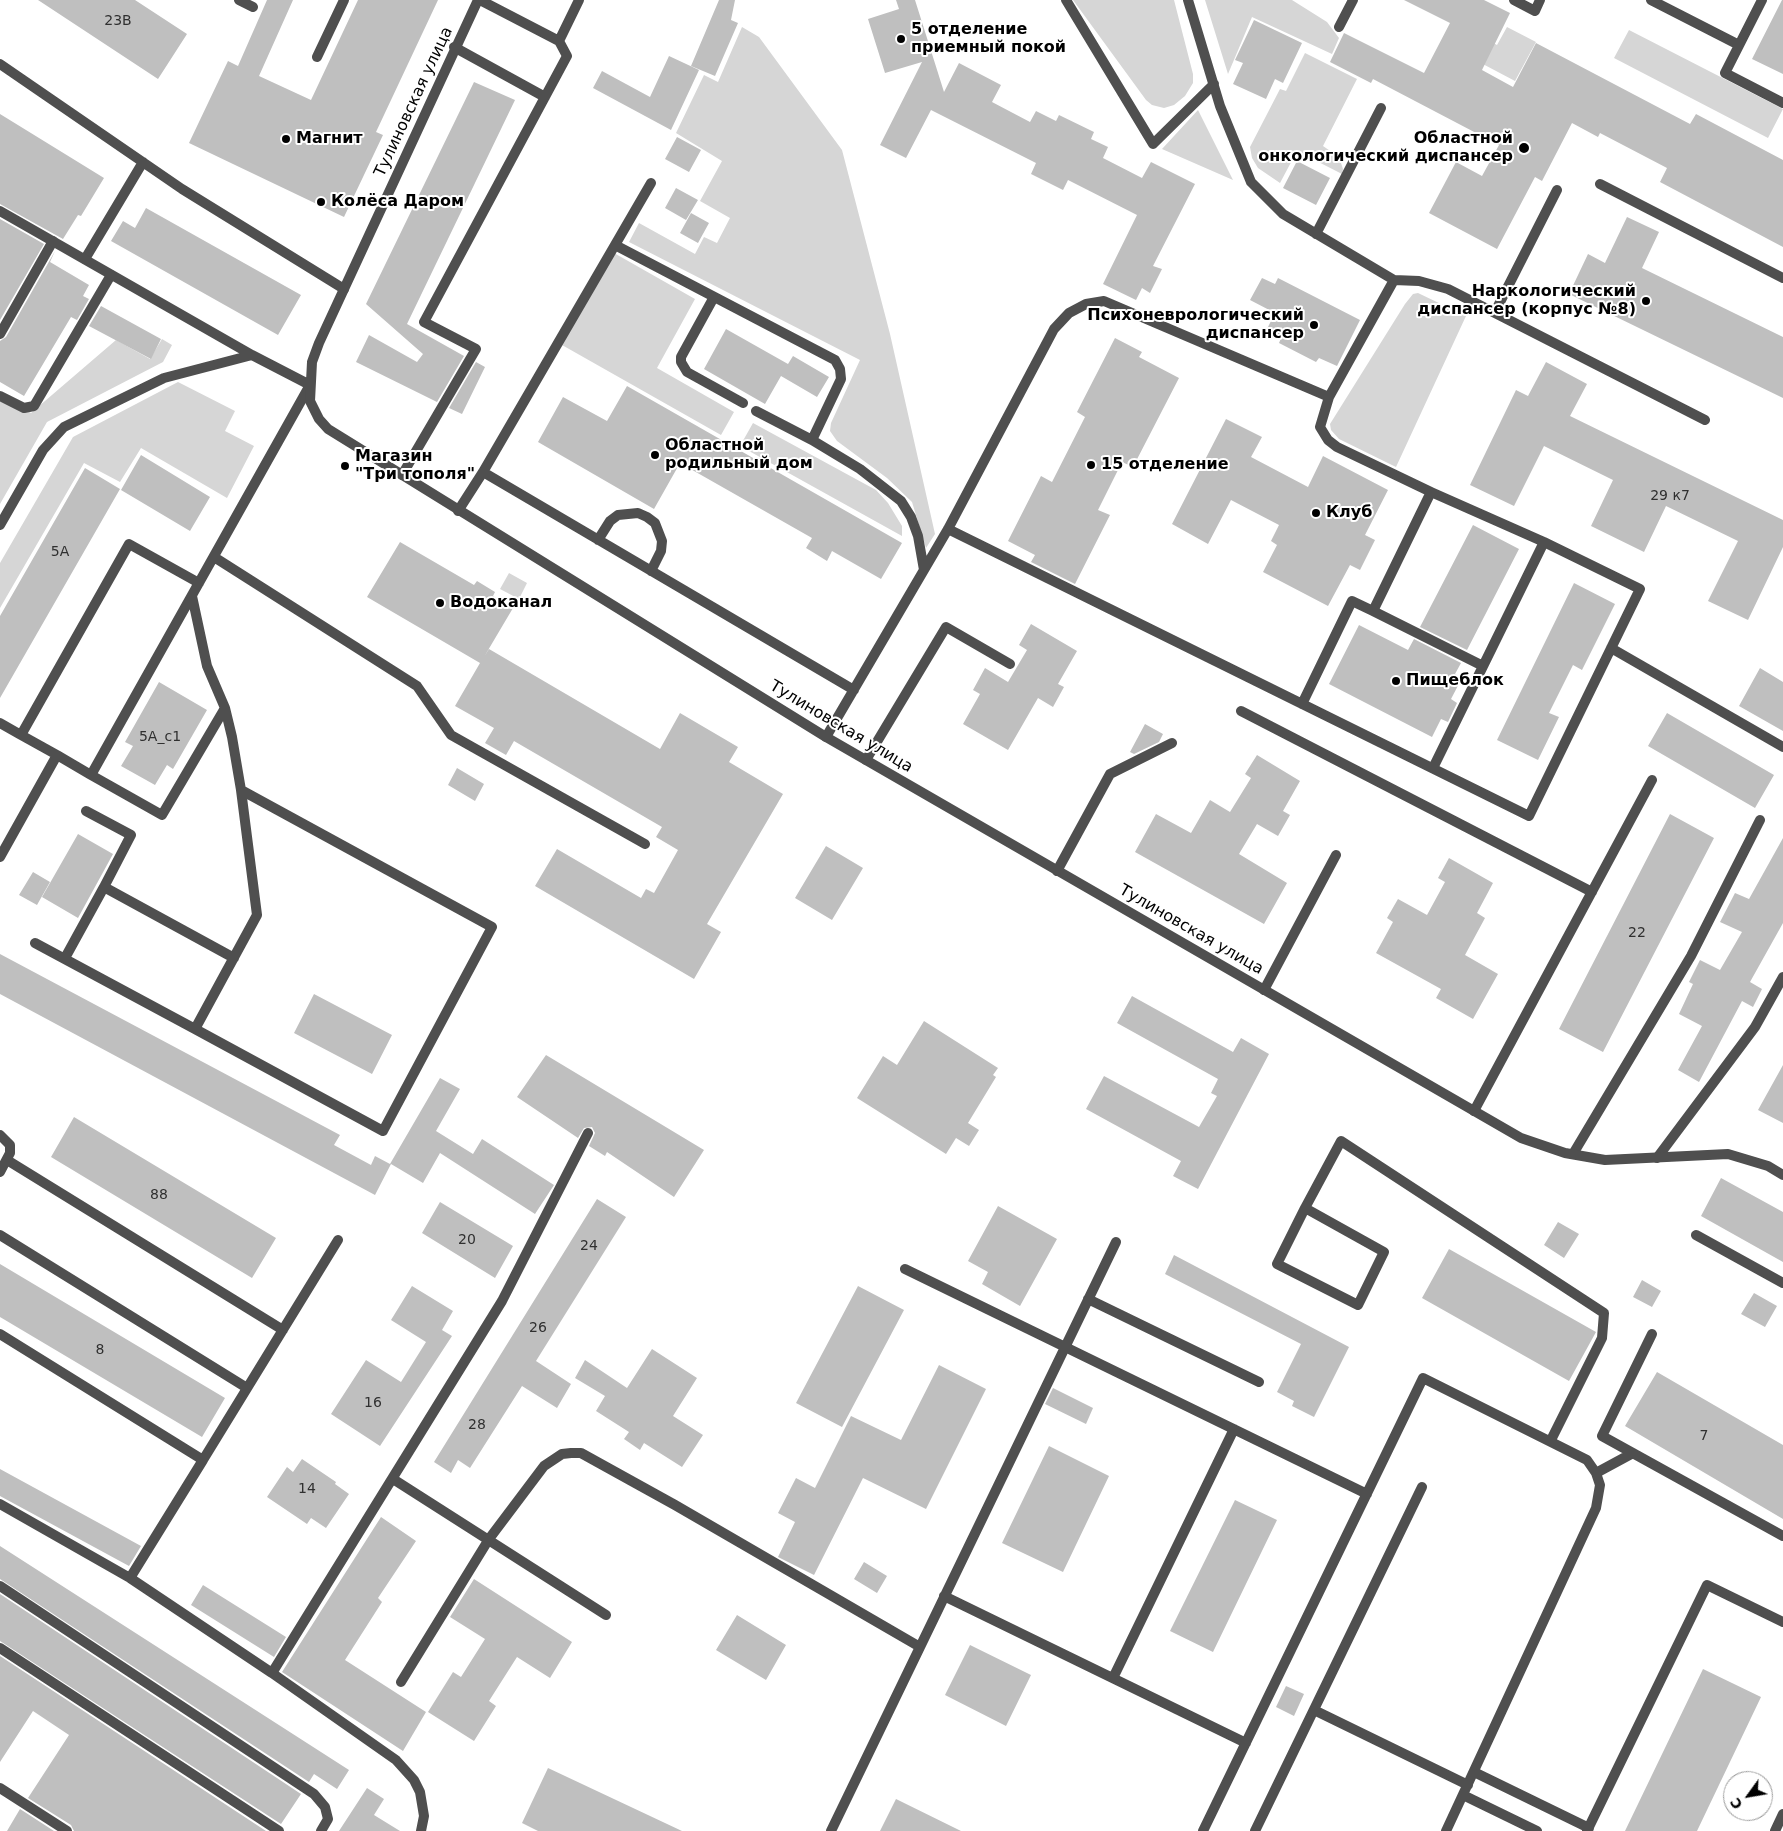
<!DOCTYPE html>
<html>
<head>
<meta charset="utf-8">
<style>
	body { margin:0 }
	#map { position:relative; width:1783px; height:1831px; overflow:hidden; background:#fff; font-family:"DejaVu Sans",sans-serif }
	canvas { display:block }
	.north { position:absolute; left:1723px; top:1771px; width:50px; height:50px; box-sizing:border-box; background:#fff; border:1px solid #999; border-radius:50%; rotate:238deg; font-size:14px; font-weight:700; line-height:20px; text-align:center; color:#000 }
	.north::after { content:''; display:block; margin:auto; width:18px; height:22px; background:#000; clip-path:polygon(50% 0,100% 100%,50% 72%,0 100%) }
</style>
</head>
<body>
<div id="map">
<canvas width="1783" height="1831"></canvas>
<div class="north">С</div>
</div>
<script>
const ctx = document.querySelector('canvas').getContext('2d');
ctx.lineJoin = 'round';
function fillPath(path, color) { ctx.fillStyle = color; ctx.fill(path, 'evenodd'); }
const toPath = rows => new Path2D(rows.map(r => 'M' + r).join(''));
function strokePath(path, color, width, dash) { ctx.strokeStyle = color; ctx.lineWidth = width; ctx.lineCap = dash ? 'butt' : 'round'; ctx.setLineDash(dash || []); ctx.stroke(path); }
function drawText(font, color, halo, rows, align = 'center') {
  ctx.font = font + ' "DejaVu Sans",sans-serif'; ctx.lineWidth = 4; ctx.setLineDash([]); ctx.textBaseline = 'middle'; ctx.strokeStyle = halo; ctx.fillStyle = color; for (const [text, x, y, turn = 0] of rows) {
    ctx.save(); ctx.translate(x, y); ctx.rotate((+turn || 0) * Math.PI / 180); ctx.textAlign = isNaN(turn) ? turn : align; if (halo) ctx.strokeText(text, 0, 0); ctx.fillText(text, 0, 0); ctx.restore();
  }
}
fillPath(toPath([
	[1073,0,1174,0,1193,74,1193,83,1185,96,1174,105,1164,108,1152,105,1146,100],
	[1205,0,1292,0,1327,22,1339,38,1332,54,1252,17,1228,74],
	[1454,22,1497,45,1507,27,1536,42,1515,81,1443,43],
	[742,27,759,37,842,150,890,334,935,534,926,548,912,502,887,478,837,441,830,431,831,423,860,360,629,242,639,223,695,254,704,237,717,243,730,218,700,201,722,161,676,133,704,75,718,82],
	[1629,30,1783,109,1768,138,1614,58],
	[1305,53,1357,79,1323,146,1339,157,1343,169,1342,174,1297,151,1280,183,1258,168,1252,158,1250,147,1280,89,1286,91],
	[1198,110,1233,180,1162,149],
	[614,253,695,299,657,368,734,412,721,435,562,345],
	[1418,293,1466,316,1396,467,1339,439,1331,430,1330,424,1405,304,1413,294],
	[162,339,172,345,163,362,47,422,0,504,0,395,31,413,116,340,150,359],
	[178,382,235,411,225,431,254,446,227,498,141,448,120,482,84,463,0,608,0,563,73,437],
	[753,423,876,490,888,503,902,526,902,536,740,446],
	[509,573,527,583,519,599,500,589]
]), '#d6d6d6');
fillPath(toPath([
	[38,0,135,0,187,34,158,79],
	[267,0,293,0,259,76,311,100,358,0,438,0,376,132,383,135,344,217,189,143,228,61,238,66],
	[719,0,735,0,731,20,738,23,715,76,691,66],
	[896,0,915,0,944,92,959,63,1001,85,992,102,1030,122,1036,111,1056,121,1059,115,1094,132,1091,139,1108,147,1103,158,1142,178,1151,162,1195,184,1153,266,1162,269,1150,293,1142,288,1136,300,1103,284,1137,215,1068,180,1063,190,1031,174,1036,163,931,110,906,158,880,145,922,62,885,73,868,19,899,9],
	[1404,0,1484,0,1510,13,1482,70,1513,87,1536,43,1690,124,1696,114,1783,160,1783,247,1660,182,1667,168,1600,133,1598,137,1572,123,1542,181,1535,177,1497,249,1429,213,1456,162,1482,176,1499,145,1373,79,1371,83,1330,62,1344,33,1424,73,1450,23],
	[1782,0,1783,0,1783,74,1752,59],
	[1254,20,1302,43,1283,83,1275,79,1266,99,1233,84,1243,63,1235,60],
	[669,56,699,70,671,130,593,88,602,71,650,97],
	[474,82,515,100,407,324,464,356,437,402,356,362,369,335,417,362,423,354,366,304],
	[0,114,104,178,81,216,78,215,63,239,0,204],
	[677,137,701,150,689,172,665,159],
	[1297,161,1330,178,1316,205,1283,188],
	[676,188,698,200,686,220,665,208],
	[146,208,301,295,278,335,111,241,123,221,135,228],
	[691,213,709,223,698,243,680,233],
	[1627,217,1659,232,1642,268,1783,337,1783,398,1569,294,1588,254,1605,263],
	[0,219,44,244,0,320],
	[55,251,50,262,89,285,83,296,89,299,77,320,71,317,24,396,0,382,0,341,6,337],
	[1262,278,1275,284,1278,278,1360,320,1337,366,1319,358,1316,362,1279,343,1282,336,1267,329,1275,313,1250,300],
	[101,306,161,339,151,359,89,326],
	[726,329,788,364,793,356,829,377,817,397,781,376,765,404,704,369],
	[1115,338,1142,352,1139,357,1179,378,1133,467,1122,462,1098,510,1110,515,1075,584,1031,562,1035,555,1008,541,1041,476,1052,482,1085,417,1077,412],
	[476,362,485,367,462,414,449,408],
	[1546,362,1587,384,1570,416,1783,520,1783,547,1748,620,1708,601,1738,541,1666,506,1644,552,1591,526,1613,480,1544,446,1514,506,1470,485,1516,390,1528,396],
	[627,386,902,543,881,579,832,551,827,561,806,548,812,538,680,463,654,509,538,442,563,397,607,421],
	[1226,419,1262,437,1251,457,1308,487,1323,456,1388,490,1365,535,1375,540,1360,570,1350,565,1328,606,1263,572,1277,545,1271,541,1279,525,1231,500,1208,544,1172,524],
	[141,455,210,497,190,531,121,490],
	[85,468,120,489,0,698,0,616],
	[1473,525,1519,549,1467,650,1420,627],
	[400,542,474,585,477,581,495,592,493,596,513,608,484,657,489,649,660,749,680,713,738,747,729,762,783,794,707,924,721,932,694,979,535,886,557,849,641,898,646,889,654,893,678,850,656,837,662,827,514,741,506,755,485,743,494,728,455,706,480,663,367,597],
	[1574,583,1615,604,1582,670,1573,665,1549,713,1559,717,1538,760,1497,740],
	[1031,624,1077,651,1058,684,1064,687,1053,707,1038,698,1008,750,963,724,980,694,973,690,985,668,1008,682,1027,650,1019,645],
	[1359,625,1408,650,1414,639,1461,663,1455,674,1462,678,1451,699,1457,703,1448,722,1441,719,1432,737,1329,684],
	[1760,668,1783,682,1783,731,1739,706],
	[159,682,207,710,173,769,167,765,155,785,121,766,133,746,125,742],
	[1667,713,1774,775,1755,808,1648,746],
	[1145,724,1163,734,1159,742,1134,754,1130,752],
	[1257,755,1300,781,1283,811,1290,815,1278,836,1257,824,1239,854,1287,883,1264,924,1135,852,1156,814,1191,833,1210,800,1230,812,1251,778,1245,774],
	[457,768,484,784,475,801,448,785],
	[1670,814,1714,838,1603,1052,1559,1029],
	[78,834,113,854,78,918,42,897],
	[1783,838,1783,923,1750,982,1762,989,1753,1007,1742,1001,1699,1082,1678,1070,1702,1026,1679,1014,1693,984,1689,982,1700,960,1720,970,1742,932,1720,922,1735,893,1749,899],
	[826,846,863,868,832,920,795,898],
	[1449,858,1493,883,1477,913,1485,918,1465,955,1498,974,1473,1019,1436,998,1441,989,1376,953,1393,922,1387,918,1398,899,1427,915,1445,882,1438,878],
	[33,872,50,882,37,905,19,895],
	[0,954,340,1135,334,1145,371,1165,375,1156,390,1164,440,1078,460,1089,436,1131,473,1154,482,1139,554,1185,535,1214,440,1153,423,1183,391,1164,375,1195,0,994],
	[314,994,392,1035,372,1074,294,1033],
	[1132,996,1233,1052,1241,1038,1269,1054,1198,1189,1173,1176,1181,1161,1086,1109,1104,1076,1199,1127,1217,1096,1211,1093,1218,1079,1117,1023],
	[924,1021,998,1068,993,1075,996,1077,968,1123,979,1130,969,1146,956,1138,946,1154,857,1098,883,1056,897,1065],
	[546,1055,704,1150,674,1197,607,1152,605,1156,589,1146,595,1133,592,1127,584,1128,578,1138,517,1097],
	[1783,1065,1783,1123,1758,1110],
	[74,1117,276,1238,252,1278,51,1157],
	[1721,1178,1783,1212,1783,1262,1701,1216],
	[597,1199,626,1217,536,1361,571,1384,557,1408,522,1386,470,1468,458,1460,451,1473,434,1462],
	[440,1202,513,1246,495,1278,422,1233],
	[998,1206,1057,1239,1020,1306,982,1284,988,1272,968,1261],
	[1558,1222,1579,1234,1564,1258,1544,1245],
	[1449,1249,1596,1332,1569,1381,1422,1298],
	[1174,1255,1349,1347,1314,1417,1292,1406,1294,1401,1277,1392,1301,1344,1165,1274],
	[0,1264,225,1398,202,1437,0,1317],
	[1642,1280,1661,1291,1652,1307,1633,1297],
	[412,1286,453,1311,442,1330,452,1336,380,1446,331,1414,366,1360,401,1382,426,1342,391,1320],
	[858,1286,904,1310,842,1427,796,1403],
	[1754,1293,1777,1306,1765,1327,1741,1314],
	[652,1349,697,1378,673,1416,703,1435,682,1467,644,1443,640,1450,624,1439,629,1432,596,1411,605,1396,575,1378,585,1360,627,1388],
	[939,1365,986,1389,926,1509,863,1478,814,1575,778,1557,795,1522,778,1513,796,1478,815,1488,851,1416,901,1440],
	[1657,1372,1783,1445,1783,1519,1625,1426],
	[1053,1388,1093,1408,1086,1424,1045,1404],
	[1049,1446,1109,1476,1063,1572,1002,1543],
	[302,1459,336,1482,335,1484,349,1494,326,1528,311,1518,307,1524,267,1497,287,1467,293,1472],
	[0,1469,141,1546,129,1566,0,1496],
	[1235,1500,1277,1520,1213,1652,1170,1631],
	[381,1517,416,1541,378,1598,382,1602,345,1660,426,1712,403,1751,282,1672],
	[0,1546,349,1770,337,1789,314,1774,309,1782,0,1579],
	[864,1562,887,1576,877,1593,854,1579],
	[474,1579,572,1642,550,1678,517,1657,489,1701,496,1706,474,1741,428,1712,453,1672,461,1677,485,1639,450,1617],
	[203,1585,286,1637,274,1657,191,1605],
	[0,1594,301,1794,281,1824,0,1641],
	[737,1615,786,1645,766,1680,716,1650],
	[970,1645,1031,1675,1006,1726,945,1695],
	[0,1656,266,1831,74,1831,71,1825,28,1798,69,1735,33,1711,0,1762],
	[1703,1669,1761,1697,1697,1831,1625,1831],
	[1286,1686,1304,1694,1294,1716,1276,1707],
	[548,1768,682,1831,538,1831,522,1823],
	[367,1788,384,1799,374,1815,400,1831,339,1831],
	[896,1799,961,1831,880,1831],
	[20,1809,54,1831,7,1831]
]), '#bfbfbf');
strokePath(toPath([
	[239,0,253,7],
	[480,0,559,41],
	[1066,0,1153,144,1214,84],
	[1514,0,1535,11,1540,0],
	[1651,0,1739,45],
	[1762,0,1725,73,1783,103],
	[1339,27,1353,0],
	[454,47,545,97],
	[317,57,344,0],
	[0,64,182,189,344,289],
	[1600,184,1783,278],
	[1316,234,1381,108],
	[615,245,651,183],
	[85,259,143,162],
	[1394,280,1419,281,1448,289,1705,420],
	[714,297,681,357,681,362,687,372,743,403],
	[1495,312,1557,190],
	[0,334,53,241],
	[0,396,24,408,34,406,111,275],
	[1329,397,1320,427,1328,440,1337,447,1431,492,1544,542,1433,768],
	[756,411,812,440,860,469,901,501,911,517,918,536,924,570],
	[483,472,854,690],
	[402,475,476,349,424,322,567,56,559,41,579,0],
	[458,511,483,472,615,245,835,360,840,369,841,379,812,440],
	[948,529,1529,816,1640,589,1544,542],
	[598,540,610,521,618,515,638,513,647,517,655,523,662,541,661,551,651,571],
	[214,557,417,686,451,735,645,844],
	[1373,611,1483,666],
	[1611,648,1783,747],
	[1302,704,1352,601,1373,611,1431,492],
	[1241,711,1592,892],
	[0,723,21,735],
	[826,737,948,529,1054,329,1069,313,1086,304,1104,301,1329,397,1394,280,1283,214,1251,182,1220,106,1188,0],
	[57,755,21,735,129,544,199,583],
	[866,760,946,627,1010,664],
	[91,775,162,815,225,708],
	[86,811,131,835,104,887],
	[0,857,57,755,91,775,310,385],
	[1057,871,1110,774,1172,743],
	[35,943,195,1029,257,915,241,790,232,737,225,708,207,666,192,596],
	[65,958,104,887,234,958],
	[1264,990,1336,855],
	[195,1029,383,1131,492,927,241,790],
	[1474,1111,1652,780],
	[0,1135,10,1145,10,1153,0,1172],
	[1573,1154,1691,956,1760,820],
	[1657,1158,1755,1027,1783,977],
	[7,1160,283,1330],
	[1305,1208,1384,1252,1358,1305,1277,1264,1305,1208,1341,1141,1604,1313,1602,1338,1551,1440],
	[0,1235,247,1388],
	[1696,1235,1783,1283],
	[905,1269,1367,1494],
	[1088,1299,1259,1382],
	[0,1334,203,1460,338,1240],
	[1652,1334,1602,1436,1783,1536],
	[1596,1473,1633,1453],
	[393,1479,606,1615],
	[0,1504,130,1578,272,1673,396,1760,414,1780,420,1792,424,1816,421,1831],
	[130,1578,203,1460],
	[0,1586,314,1794,325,1807,328,1819,321,1831],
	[944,1596,1246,1743],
	[0,1648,279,1831],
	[272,1673,502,1301,588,1133],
	[1113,1678,1234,1429],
	[401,1682,489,1539,544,1466,562,1454,571,1453,581,1453,675,1505,920,1647],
	[1314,1710,1468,1785],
	[1474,1772,1589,1828],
	[0,1788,67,1831],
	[1463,1795,1537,1831],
	[831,1831,1116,1242],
	[1203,1831,1423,1378,1587,1460,1596,1473,1600,1485,1596,1508,1446,1831],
	[1255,1831,1422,1487],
	[1587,1831,1707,1585,1783,1622],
	[1775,1831,1783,1814]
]), '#4f4f4f', 10);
strokePath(toPath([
	[478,0,319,343,312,362,310,401,319,419,328,429,826,737,1521,1138,1565,1153,1605,1160,1728,1154,1768,1166,1783,1175],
	[0,211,252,355,310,385],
	[0,525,43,450,64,427,164,378,252,355]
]), '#4f4f4f', 10);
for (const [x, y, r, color] of [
	[901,39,5,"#000"],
	[286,139,5,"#000"],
	[1524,148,6,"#000"],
	[321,202,5,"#000"],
	[1646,301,5,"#000"],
	[1314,325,5,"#000"],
	[655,455,5,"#000"],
	[1091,465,5,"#000"],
	[345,466,5,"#000"],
	[1316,513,5,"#000"],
	[440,603,5,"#000"],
	[1396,681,5,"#000"]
]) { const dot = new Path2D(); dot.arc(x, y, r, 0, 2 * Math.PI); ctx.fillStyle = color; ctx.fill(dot); strokePath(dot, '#fff', 2); }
drawText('14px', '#303030', null, [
	["23В",118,21],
	["29 к7",1670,496],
	["5А",60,552],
	["5А_с1",160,737],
	["22",1637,933],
	["88",159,1195],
	["20",467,1240],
	["24",589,1246],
	["26",538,1328],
	["8",100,1350],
	["16",373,1403],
	["28",477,1425],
	["7",1704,1436],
	["14",307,1489]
]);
drawText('bold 16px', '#000', '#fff', [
	["5 отделение",911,30],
	["приемный покой",911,48],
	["Магнит",296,139],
	["Областной",1513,139,"right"],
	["онкологический диспансер",1513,157,"right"],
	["Колёса Даром",331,202],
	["Наркологический",1636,292,"right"],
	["диспансер (корпус №8)",1636,310,"right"],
	["Психоневрологический",1304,316,"right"],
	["диспансер",1304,334,"right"],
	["Областной",665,446],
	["родильный дом",665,464],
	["Магазин",355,457],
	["\"Три тополя\"",355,475],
	["15 отделение",1101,465],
	["Клуб",1326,513],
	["Водоканал",450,603],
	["Пищеблок",1406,681]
], 'left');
drawText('16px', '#000', '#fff', [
	["Тулиновская улица",414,102,-65],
	["Тулиновская улица",841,727,31],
	["Тулиновская улица",1191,930,30]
]);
</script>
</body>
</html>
